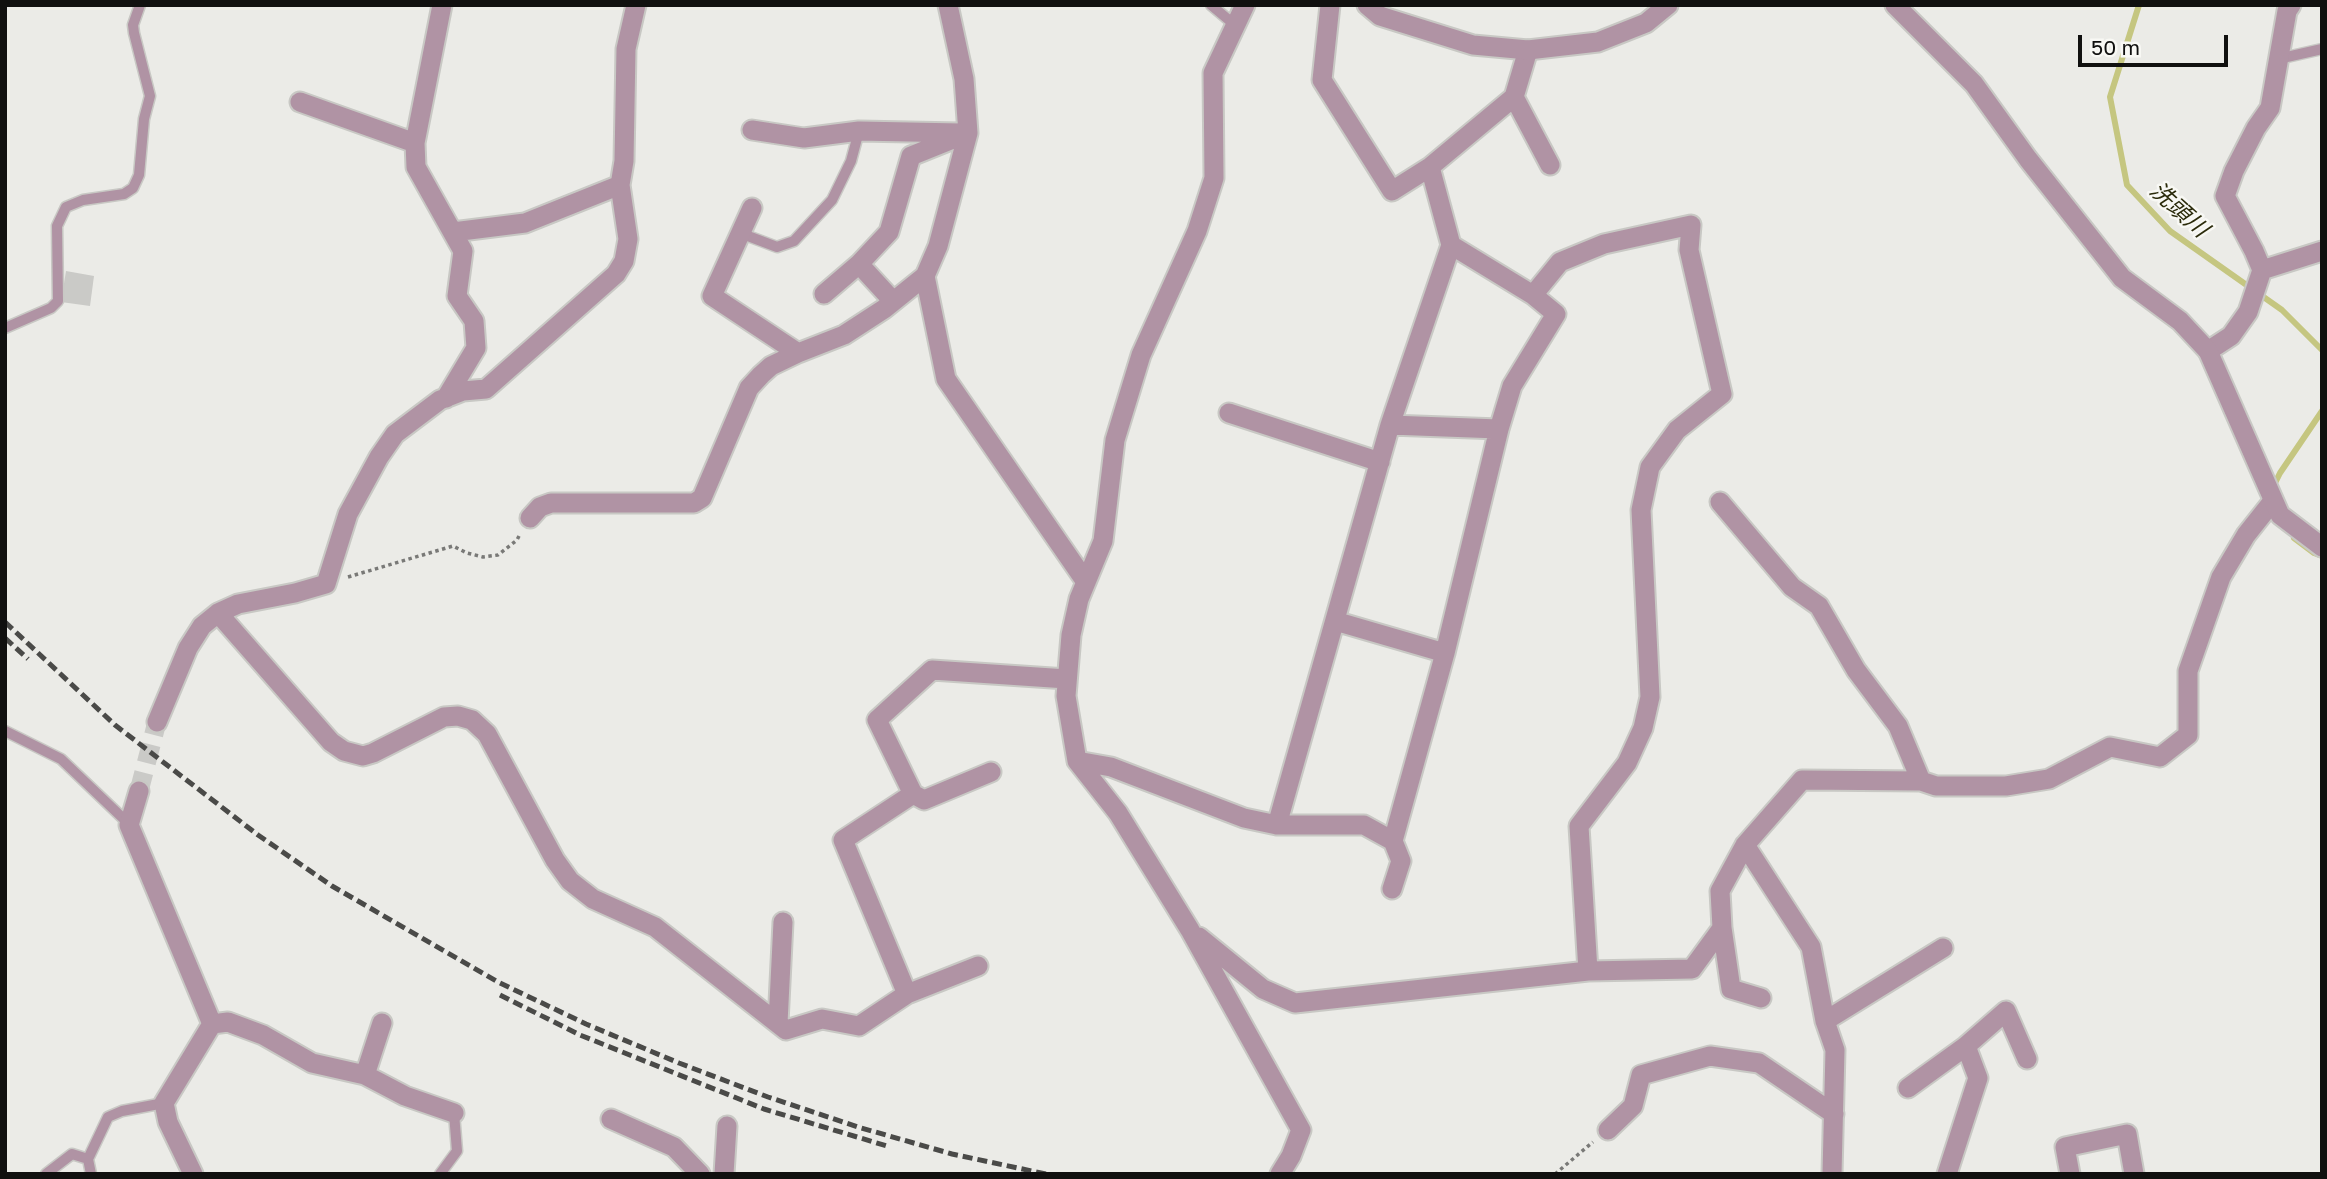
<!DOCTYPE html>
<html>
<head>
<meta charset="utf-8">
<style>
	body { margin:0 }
	#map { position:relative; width:2327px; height:1179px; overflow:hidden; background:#ebebe7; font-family:"Golos Text",sans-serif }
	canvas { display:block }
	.frame { position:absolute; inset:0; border:7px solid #10100f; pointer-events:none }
	.scale { position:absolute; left:2078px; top:35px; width:150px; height:32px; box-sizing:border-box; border:4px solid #10100f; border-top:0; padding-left:9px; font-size:21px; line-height:24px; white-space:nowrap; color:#10100f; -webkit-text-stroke:5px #f8f8f4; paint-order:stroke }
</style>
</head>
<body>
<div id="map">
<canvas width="2327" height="1179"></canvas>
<div class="frame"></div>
<div class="scale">50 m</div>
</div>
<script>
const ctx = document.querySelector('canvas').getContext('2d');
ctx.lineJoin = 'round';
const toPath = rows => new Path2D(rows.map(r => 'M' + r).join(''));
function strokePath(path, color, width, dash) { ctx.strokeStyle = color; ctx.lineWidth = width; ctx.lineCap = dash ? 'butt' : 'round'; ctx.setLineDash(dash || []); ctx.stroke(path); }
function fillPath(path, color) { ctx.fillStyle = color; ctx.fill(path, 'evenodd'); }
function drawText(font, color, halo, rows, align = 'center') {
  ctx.font = font + ' "Golos Text","Noto Sans JP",sans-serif'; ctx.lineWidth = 5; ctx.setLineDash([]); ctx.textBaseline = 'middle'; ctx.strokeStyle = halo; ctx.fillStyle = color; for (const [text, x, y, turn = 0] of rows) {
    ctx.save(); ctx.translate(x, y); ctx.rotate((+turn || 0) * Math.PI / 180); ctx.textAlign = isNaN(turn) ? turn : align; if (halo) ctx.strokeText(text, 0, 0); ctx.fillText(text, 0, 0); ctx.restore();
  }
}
strokePath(toPath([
	[2139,5,2110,97,2127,185,2170,231,2282,310,2322,350],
	[2272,489,2280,473,2322,411],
	[2294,538,2314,553,2322,556]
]), '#c5c680', 6);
fillPath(toPath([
	[66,271,94,276,90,306,61,302]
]), '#cacac7');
strokePath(toPath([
	[139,791,157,722]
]), '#cacac7', 19, [19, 10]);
const service = toPath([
	[1211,5,1236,26],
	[2278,59,2322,49],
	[740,233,777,247,794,241,832,200,851,161,859,131],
	[5,328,51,308,58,301,57,226,66,207,83,200,124,194,133,188,139,175,144,119,150,96,134,33,133,25,140,5],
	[5,731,61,759,129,824],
	[88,1159,91,1174],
	[46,1174,72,1154,88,1159,108,1117,122,1111,164,1103],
	[440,1174,457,1151,454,1113]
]);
const minor = toPath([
	[442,5,415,143,416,167,463,251,457,296,474,321,476,348,446,398],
	[948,5,964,79,968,133,938,246,925,276,946,379,1086,582],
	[1245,5,1213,73,1214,178,1197,231,1141,355,1115,440,1103,541,1079,599,1071,635,1066,696,1077,761,1118,813,1190,930,1301,1130,1291,1156,1280,1174],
	[1330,5,1322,80,1392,191,1430,167],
	[1528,50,1514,97,1550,165],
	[300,102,415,143],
	[752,130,804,138,859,131,960,133],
	[752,208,712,296,798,353],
	[453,232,525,223,620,185],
	[859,264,893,301],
	[2262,270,2322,251],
	[824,294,859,264,889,232,911,156,968,133],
	[1533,295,1560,262,1604,244,1691,225,1689,250,1722,394,1677,430,1650,467,1641,510,1650,697,1643,728,1627,763,1579,826,1588,971],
	[2208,351,2231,336,2248,312,2262,270,2254,251,2225,196,2234,171,2256,128,2270,108,2287,11,2291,5],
	[1229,413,1380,462],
	[1390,425,1499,429],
	[1720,502,1792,587,1819,606,1856,670,1898,726,1921,781],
	[530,518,540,507,551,503,694,503,702,498,749,388,761,375,771,366,798,353,844,335,884,309,925,276],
	[218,613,331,742,344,751,363,756,373,753,444,717,458,716,472,720,487,734,555,860,570,881,593,899,655,927,786,1030,822,1019,859,1026,907,994,978,966],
	[1335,621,1445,653],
	[157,722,188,648,202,626,218,613,238,604,295,593,326,584,348,514,379,457,395,434,440,400,463,391,486,389,616,274,624,261,628,239,620,185,624,161,626,49,636,5],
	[1077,761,1111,767,1244,818,1277,825,1364,825,1393,841,1401,861,1392,889],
	[991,772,924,800,913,794,877,720,932,670,1067,679],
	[139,791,129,825,212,1024,164,1103,168,1122,193,1174],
	[1277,825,1390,425,1451,245,1430,167,1514,97],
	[1393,841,1445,653,1499,429,1512,386,1556,314,1533,295,1451,245],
	[1745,845,1811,947,1825,1021,1835,1050,1832,1174],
	[1199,937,1263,989,1295,1003,1588,971,1692,969,1722,928],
	[907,994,843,840,913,794],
	[1761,998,1731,989,1722,928,1720,891,1745,845,1802,780,1921,781,1936,786,2006,786,2049,779,2110,747,2160,757,2188,735,2188,671,2221,577,2246,535,2273,501],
	[1825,1021,1943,948],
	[778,1023,783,922],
	[212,1024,228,1022,263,1035,312,1063,365,1075,405,1096,454,1113],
	[365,1075,382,1023],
	[1908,1088,1966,1046,2006,1011,2027,1059],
	[611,1119,674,1147,700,1174],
	[1608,1130,1633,1106,1641,1075,1710,1056,1759,1063,1834,1114],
	[724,1174,727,1126],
	[1947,1174,1978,1078,1966,1046],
	[2070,1174,2065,1147,2127,1134,2134,1174]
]);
const tertiary = toPath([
	[1367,5,1380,16,1473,45,1528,50,1598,42,1646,23,1668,5],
	[1895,5,1974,84,2028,159,2122,278,2180,321,2208,351,2280,515,2322,547]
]);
strokePath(service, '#c8c8c4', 13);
strokePath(minor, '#c8c8c4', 23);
strokePath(tertiary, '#c8c8c4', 23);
strokePath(toPath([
	[348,577,453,546,467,553,483,557,498,555,517,540,520,534],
	[1555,1174,1593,1142]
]), '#797977', 3.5, [3.5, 3.5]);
strokePath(service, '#b093a4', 10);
strokePath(minor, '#b093a4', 19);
strokePath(tertiary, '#b093a4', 19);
strokePath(toPath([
	[5,622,115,725,258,835,332,886,498,982,586,1024,679,1063,768,1097,858,1127,952,1154,1046,1174],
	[5,638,28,659],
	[500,995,580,1035,764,1109,887,1146]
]), '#4a4a48', 5, [10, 5]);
drawText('italic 23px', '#2b2b0b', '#f8f8f4', [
	["洗頭川",2179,210,42]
]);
</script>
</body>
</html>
